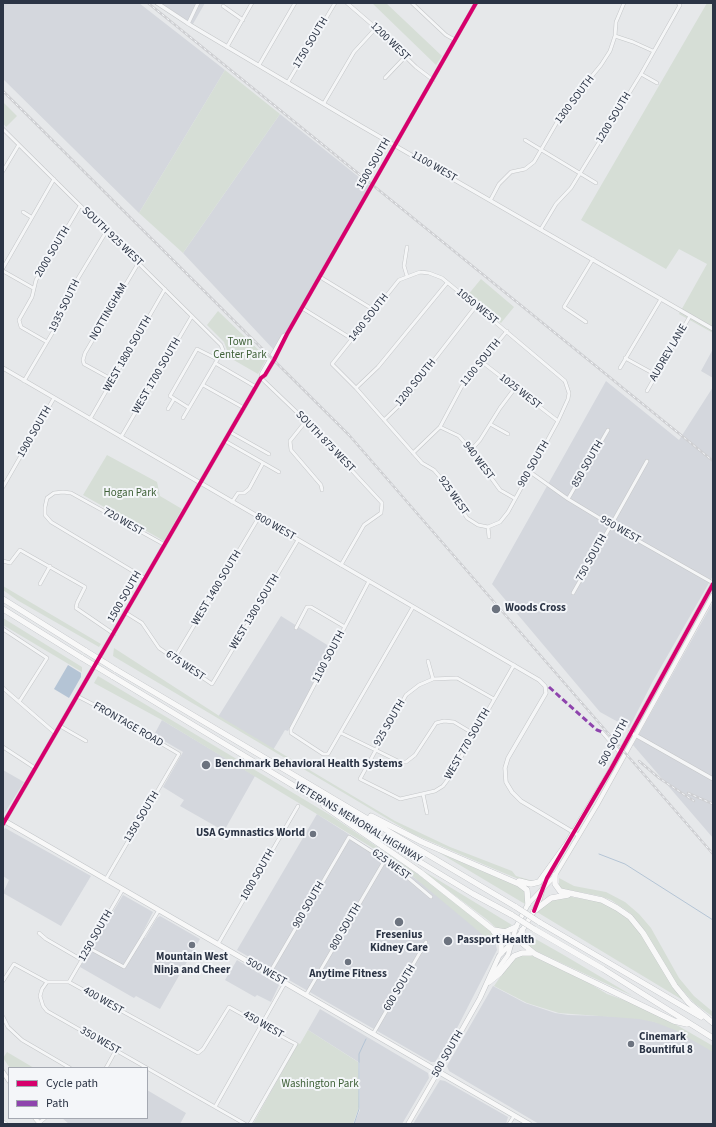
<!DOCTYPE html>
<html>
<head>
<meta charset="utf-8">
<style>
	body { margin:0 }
	#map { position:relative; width:716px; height:1127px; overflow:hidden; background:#e6e8ea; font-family:"Source Sans 3",sans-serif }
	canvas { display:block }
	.frame { position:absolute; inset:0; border:4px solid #2b3445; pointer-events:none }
	.legend { position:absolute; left:8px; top:1067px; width:140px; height:52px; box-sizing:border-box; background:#f4f6f9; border:1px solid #a4a8b1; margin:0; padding:5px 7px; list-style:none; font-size:12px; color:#2b3445 }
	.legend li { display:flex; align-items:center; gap:8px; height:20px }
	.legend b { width:20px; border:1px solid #a4a8b1 }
</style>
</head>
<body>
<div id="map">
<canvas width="716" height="1127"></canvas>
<div class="frame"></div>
<ul class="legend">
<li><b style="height:5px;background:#d6006c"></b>Cycle path</li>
<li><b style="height:5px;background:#8e44ad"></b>Path</li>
</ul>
</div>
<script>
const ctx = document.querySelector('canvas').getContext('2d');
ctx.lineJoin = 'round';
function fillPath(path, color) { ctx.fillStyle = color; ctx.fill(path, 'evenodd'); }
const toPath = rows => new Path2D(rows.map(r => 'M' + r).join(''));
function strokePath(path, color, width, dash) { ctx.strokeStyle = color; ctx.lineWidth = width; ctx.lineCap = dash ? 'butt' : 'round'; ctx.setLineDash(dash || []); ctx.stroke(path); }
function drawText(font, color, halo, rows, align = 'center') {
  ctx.font = font + ' "Source Sans 3",sans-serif'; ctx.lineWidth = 4; ctx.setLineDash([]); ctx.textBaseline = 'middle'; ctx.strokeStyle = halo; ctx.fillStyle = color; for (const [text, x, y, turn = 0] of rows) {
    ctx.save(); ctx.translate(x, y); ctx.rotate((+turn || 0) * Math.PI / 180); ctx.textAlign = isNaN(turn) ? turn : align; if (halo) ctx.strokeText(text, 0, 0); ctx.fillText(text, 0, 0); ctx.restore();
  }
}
fillPath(toPath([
	[3,3,139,3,225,70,139,213,3,79],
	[160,3,205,3,193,24],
	[280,114,370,186,275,351,183,253],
	[713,349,713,378,701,371],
	[606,381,679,440,713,387,713,576,653,681,629,728,600,712,492,584],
	[713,602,713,838,633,745],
	[281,616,332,648,288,731,285,730,273,750,218,717],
	[162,720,255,776,224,831,180,806,184,800,163,787,183,752,154,735],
	[3,770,24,782,4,814,3,814],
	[317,814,400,867,494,937,497,950,455,1032,435,1062,431,1062,237,950],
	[5,828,91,876,61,926,3,893,9,880,3,876,3,831],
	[123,895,153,912,141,936,145,938,157,918,160,916,200,939,160,1009,136,996,134,998,80,967],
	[237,960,279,985,271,1002,257,995,255,997,225,980],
	[493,986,525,1003,555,1013,568,1015,636,1017,674,1027,713,1049,713,1124,539,1124,449,1071,447,1066],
	[320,1009,428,1073,429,1078,402,1124,354,1124,360,1110,360,1063,308,1030],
	[440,1080,445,1081,508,1117,506,1124,413,1124],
	[147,1090,186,1113,180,1124,69,1124,62,1118,147,1118]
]), '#d4d7dd');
fillPath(toPath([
	[372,3,386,3,442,56,436,65],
	[707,3,713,3,713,333,679,314,707,264,679,249,666,269,581,220],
	[225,70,280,114,183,253,139,213],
	[3,102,17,116,6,127,3,123],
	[481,279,514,307,501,323,467,296],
	[218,311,267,358,258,374,225,355,227,350,224,342,207,325],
	[107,455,157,482,160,496,182,509,164,541,83,495],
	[3,586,101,644,99,647,17,600,3,590],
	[3,618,82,667,82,672,3,625],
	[114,648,224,719,395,821,450,847,512,871,516,876,533,881,521,880,499,871,413,834,113,656],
	[98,676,330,815,422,877,497,936,489,940,410,874,381,853,162,720,94,683],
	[438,852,524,889,526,901,525,904],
	[421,870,422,870,512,925,504,930,496,928,489,921],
	[559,878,574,886,606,892,625,902,639,914,651,928,679,978,694,996,713,1012,713,1017,694,1003,677,984,644,930,630,913,611,900,600,896,563,889,559,887],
	[566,896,606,903,633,922,686,1002,537,912,548,900],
	[525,933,562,954,633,996,531,949,526,946,524,935],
	[531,955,589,983,607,994,649,1009,713,1046,713,1052,675,1030,654,1022,639,1019,559,1013,527,1003,494,986,510,963,519,956],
	[308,1030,358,1062,359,1107,353,1124,253,1124,298,1043,300,1044],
	[7,1052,34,1068,10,1068,3,1058]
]), '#d6ded6');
fillPath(toPath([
	[68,665,81,673,81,677,69,698,54,689]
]), '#b4c4d5');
strokePath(toPath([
	[599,854,625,864,713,920],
	[354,1124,359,1109,359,1054,366,1039]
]), '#b4c4d5', 1);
const minor = toPath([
	[347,3,376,28,416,67,433,80],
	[412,3,446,35,455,40],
	[223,6,243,20],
	[188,24,198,3],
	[615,36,633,42,653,51],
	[227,47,252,3],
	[259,65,295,3],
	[641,74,657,83],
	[385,78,405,57],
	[288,82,335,3],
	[324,103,354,52,376,28],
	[3,129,221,345,223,350,183,418],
	[525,140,596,183],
	[3,171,18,146],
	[491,199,499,184,511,172,525,169,534,162,564,110,601,65,610,51,615,36,616,22,624,3],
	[23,212,31,217],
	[541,229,556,204,571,188,641,74,680,5,678,3],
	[407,247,404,266,407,276],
	[3,268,54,179],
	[3,271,33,288],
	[420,272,429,273,442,278,476,306,558,375,565,381,569,393,568,399,558,421,508,512,500,522,488,527,478,525,467,518,446,484,434,470,422,463,356,388,332,364,399,280,420,272],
	[320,277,374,310],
	[302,308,352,339],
	[586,322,564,307,593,259],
	[47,342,21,327,19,320,32,297,36,280,80,206],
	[625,358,656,375],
	[482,362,558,421],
	[215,363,256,387],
	[620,368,661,299],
	[261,378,306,421,382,503,381,513,364,525,341,565],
	[113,380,84,364,83,360,85,353,139,262],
	[24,381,57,325,74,285,106,232],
	[203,385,244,408],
	[356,388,378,367,447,283],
	[647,391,690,316],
	[189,408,170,396,197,349,217,359],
	[168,409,174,399],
	[90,419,165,289],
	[384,420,406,399,424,373,476,306],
	[306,421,290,441,291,450,321,485,322,490],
	[490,424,508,434],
	[440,427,459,436,471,450,500,490,514,498],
	[230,432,269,454],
	[121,437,192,316],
	[225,441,279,472],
	[471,450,480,440,500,408,515,388],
	[413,453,440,427,462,386,507,331],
	[530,472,568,499,611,525,713,583],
	[3,487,54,398],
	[568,499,608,430],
	[232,502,238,493,244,493,249,489,263,463],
	[488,527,489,537],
	[3,561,10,563,20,550,85,587,77,603,76,608,114,634],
	[146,579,51,522,45,515,45,507,47,498,54,493,63,492,71,493,165,545],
	[369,581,291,729,291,733,323,754,328,754,413,607],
	[40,584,50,566],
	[573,593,647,461],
	[126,613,142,623,159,648,212,684,298,540],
	[296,628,307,607,311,607,345,627],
	[3,629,47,658,19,702],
	[174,659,259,517],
	[428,661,433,679],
	[3,688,55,733],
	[77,696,106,711,179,754,106,879],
	[494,699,457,678,433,679,419,685,406,695,360,779,400,799,435,791,443,786,449,778,514,665],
	[60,726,86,741],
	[602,732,620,753],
	[341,733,400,762,406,762,415,755,436,723,444,721,454,722,474,734],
	[3,747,35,768],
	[423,794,427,813],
	[39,933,46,939,82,960],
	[218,944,298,806],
	[89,948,124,967,159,910],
	[269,974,349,837,393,865,431,897],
	[3,981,14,964,47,982,69,982,198,1053,203,1049,229,1007,290,1041,296,1044,250,1124],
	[47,982,42,989,40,996,43,1006,47,1011,245,1124],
	[69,982,123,889],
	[306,995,385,860],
	[3,1017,8,1027,22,1040,70,1068],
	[373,1034,426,942],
	[106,1068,116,1050],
	[215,1107,285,983],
	[39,1123,45,1118],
	[509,1124,514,1116]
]);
const tertiary = toPath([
	[157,3,192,26,361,126,713,329],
	[3,368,539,680,545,686,546,693,508,758,505,768,506,782,512,792,521,801,578,835],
	[261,378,262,373,283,336,287,334],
	[630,732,713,779],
	[3,824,261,378,265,375,274,360,287,334,476,3],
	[3,1122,6,1124]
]);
const secondary = toPath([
	[564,847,611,769,713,584],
	[528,904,554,877,597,805,713,595],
	[534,910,540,899,545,881,555,864],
	[3,1072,9,1081],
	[35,1118,40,1124],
	[408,1124,438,1072]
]);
const primary = toPath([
	[3,820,529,1124],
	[493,976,508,955,516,927,528,904],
	[438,1072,480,998,499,956,520,934,534,911]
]);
const motorway = toPath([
	[3,599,86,651],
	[3,609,82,658],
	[115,669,516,907],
	[112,676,473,894,512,915],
	[324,806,420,872,492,929,501,942,501,953],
	[371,816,422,842,519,884,527,890,528,904],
	[555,875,555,884,560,891,602,900,617,908,630,917,643,933,675,986,689,1003,713,1023],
	[519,881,531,884,539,882,565,846],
	[534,911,551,898,568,895],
	[539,922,701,1017],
	[534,929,603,969,713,1038],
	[494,930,505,932,516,927],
	[522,930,523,944,535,954,674,1021,687,1024],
	[489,982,500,973,514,956,522,953,531,953]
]);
strokePath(minor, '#c4c6c8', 4);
strokePath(tertiary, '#c4c6c8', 4.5);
strokePath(secondary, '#c4c6c8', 5);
strokePath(primary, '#c2c5c8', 5.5);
strokePath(motorway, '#b8bbbf', 6);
strokePath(minor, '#f5f6f7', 3);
strokePath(tertiary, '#f5f6f7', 3.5);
strokePath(secondary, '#f8f8f8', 4);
strokePath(primary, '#f8f8f8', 4.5);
strokePath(motorway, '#f8f8f8', 5.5);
const rail = toPath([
	[148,3,713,461],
	[3,91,349,435,713,854],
	[639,761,659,778,694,801],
	[688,793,713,804]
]);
strokePath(rail, '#cecfd2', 2.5);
strokePath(rail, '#f4f6f9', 1, [3]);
const motorwayBridge = toPath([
	[86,651,115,669],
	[82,658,112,676],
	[516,907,539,922],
	[512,915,534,929]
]);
strokePath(motorwayBridge, '#b8bbbf', 6, []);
strokePath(motorwayBridge, '#f8f8f8', 5.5);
strokePath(toPath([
	[549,687,597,730,602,732]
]), '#8e44ad', 3, [6, 3]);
strokePath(toPath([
	[3,824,261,378,265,375,274,360,287,334,476,3],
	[534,911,547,878,611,769,713,584]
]), '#d6006c', 4);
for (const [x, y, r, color] of [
	[496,609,5,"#6c737f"],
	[206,765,5,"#6c737f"],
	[313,834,4,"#6c737f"],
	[399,922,5,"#6c737f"],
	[448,941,5,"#6c737f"],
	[192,945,4,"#6c737f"],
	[348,962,4,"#6c737f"],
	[631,1044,4,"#6c737f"]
]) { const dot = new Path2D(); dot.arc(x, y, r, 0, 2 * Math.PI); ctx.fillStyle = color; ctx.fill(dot); strokePath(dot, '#f4f6f9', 1.5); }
drawText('11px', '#2b3445', '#f4f6f9', [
	["1200 WEST",390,42,44],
	["1750 SOUTH",311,43,-59],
	["1300 SOUTH",575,100,-53],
	["1200 SOUTH",614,118,-59],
	["1500 SOUTH",374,164,-60],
	["1100 WEST",434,167,30],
	["SOUTH 925 WEST",112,237,44],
	["2000 SOUTH",53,252,-59],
	["1935 SOUTH",65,306,-64],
	["1050 WEST",477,307,39],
	["NOTTINGHAM",109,312,-60],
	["1400 SOUTH",369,318,-52],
	["AUDREV LANE",669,353,-60],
	["WEST 1800 SOUTH",128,354,-60],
	["1100 SOUTH",481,363,-51],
	["WEST 1700 SOUTH",157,376,-60],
	["1200 SOUTH",416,383,-51],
	["1025 WEST",520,392,38],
	["1900 SOUTH",35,432,-60],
	["SOUTH 875 WEST",325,442,46],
	["940 WEST",478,461,53],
	["900 SOUTH",534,464,-60],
	["850 SOUTH",588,464,-60],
	["925 WEST",453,496,55],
	["720 WEST",123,522,30],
	["800 WEST",275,527,30],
	["950 WEST",620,530,30],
	["750 SOUTH",592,558,-61],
	["WEST 1400 SOUTH",217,588,-59],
	["1500 SOUTH",125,597,-60],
	["WEST 1300 SOUTH",255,612,-59],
	["1100 SOUTH",329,657,-62],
	["675 WEST",185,666,34],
	["925 SOUTH",390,723,-60],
	["FRONTAGE ROAD",128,725,30],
	["500 SOUTH",614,743,-62],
	["WEST 770 SOUTH",468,744,-60],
	["1350 SOUTH",142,817,-59],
	["VETERANS MEMORIAL HIGHWAY",358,823,31],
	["625 WEST",391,865,36],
	["1000 SOUTH",258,875,-60],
	["900 SOUTH",309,905,-60],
	["800 SOUTH",346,927,-60],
	["1250 SOUTH",96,936,-60],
	["500 WEST",266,972,30],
	["600 SOUTH",400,988,-59],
	["400 WEST",103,1001,30],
	["450 WEST",263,1025,30],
	["350 WEST",100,1041,30],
	["500 SOUTH",448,1054,-60]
]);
drawText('11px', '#3f6138', '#f4f6f9', [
	["Town",240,343],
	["Center Park",240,356],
	["Hogan Park",130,494],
	["Washington Park",320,1085]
]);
drawText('bold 11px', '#2b3445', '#f4f6f9', [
	["Woods Cross",505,609],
	["Benchmark Behavioral Health Systems",215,765],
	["USA Gymnastics World",305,834,"right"],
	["Fresenius",399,936,"center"],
	["Kidney Care",399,949,"center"],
	["Passport Health",457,941],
	["Mountain West",192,958,"center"],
	["Ninja and Cheer",192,971,"center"],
	["Anytime Fitness",348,975,"center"],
	["Cinemark",639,1038],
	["Bountiful 8",639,1051]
], 'left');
</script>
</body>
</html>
